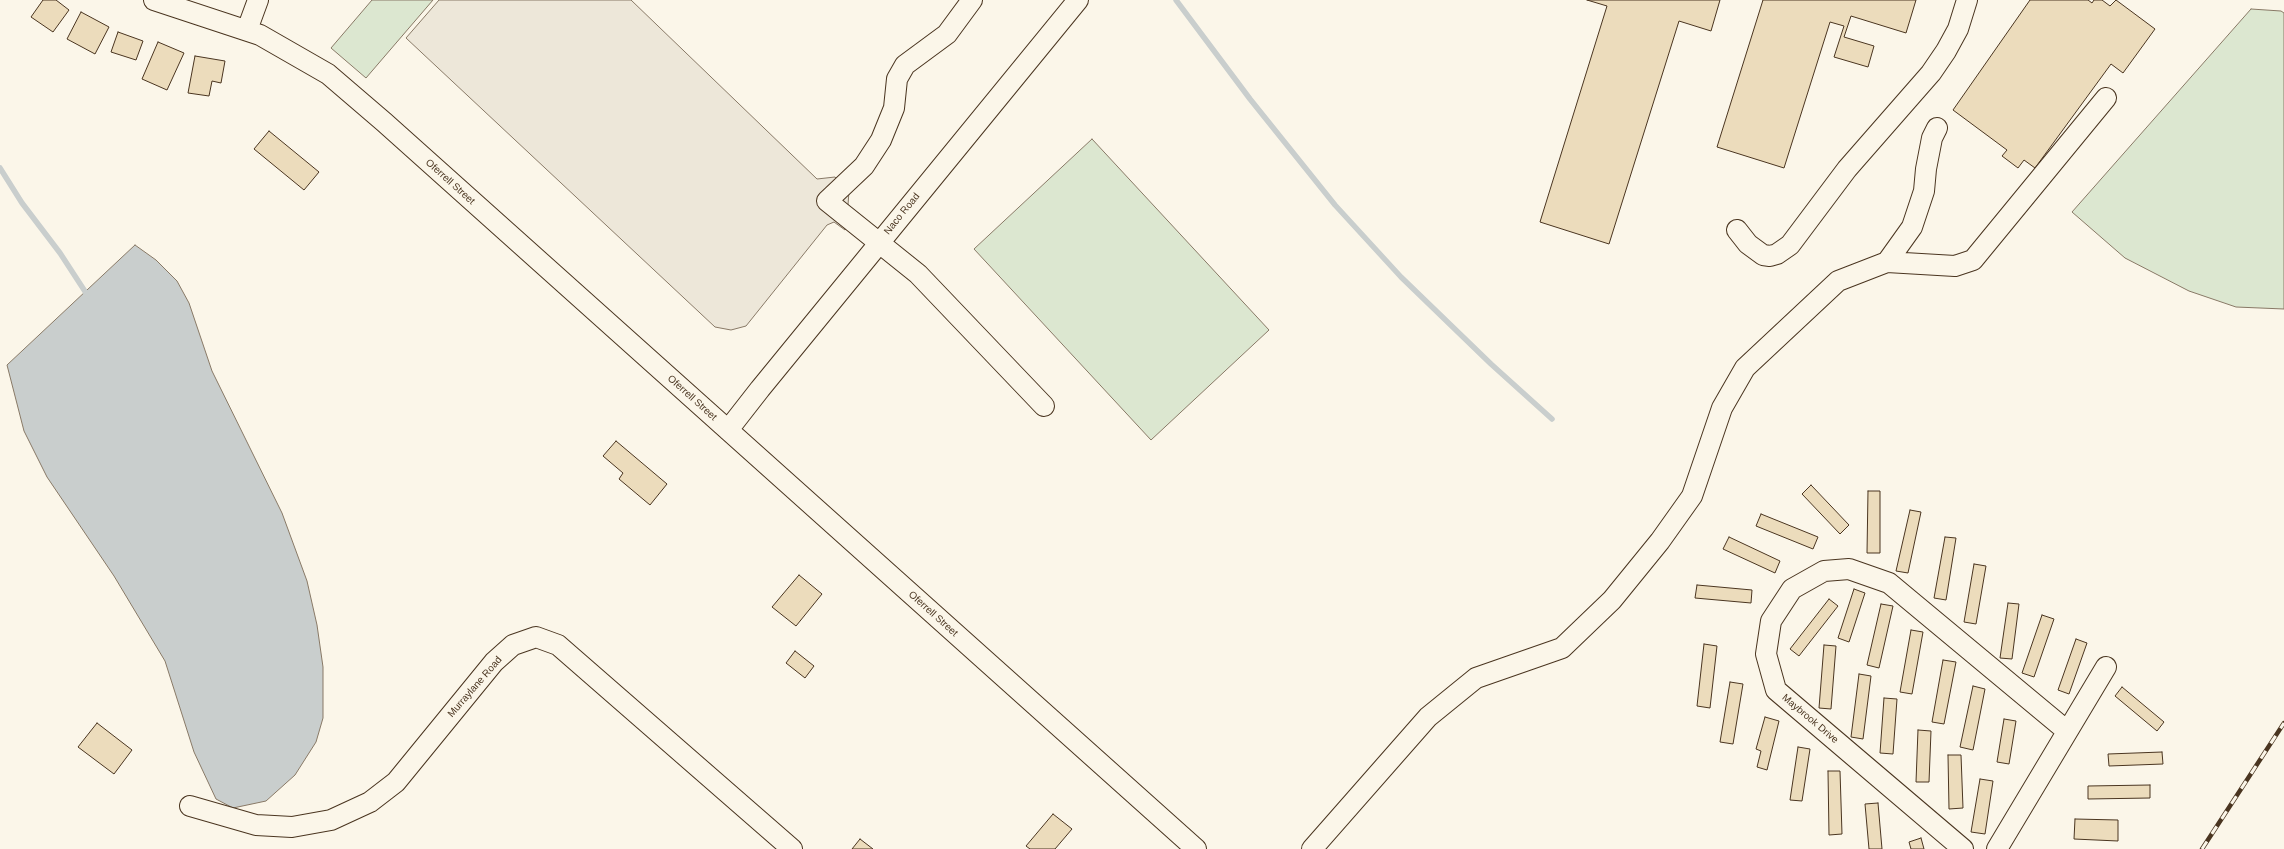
<!DOCTYPE html>
<html>
<head>
<meta charset="utf-8">
<style>
	body { margin:0 }
	canvas { display:block; background:#fbf6e9 }
</style>
</head>
<body>
<canvas width="2284" height="849"></canvas>
<script>
const ctx = document.querySelector('canvas').getContext('2d');
ctx.lineJoin = 'round';
function fillPath(path, color) { ctx.fillStyle = color; ctx.fill(path, 'evenodd'); }
const toPath = rows => new Path2D(rows.map(r => 'M' + r).join(''));
function strokePath(path, color, width, dash) { ctx.strokeStyle = color; ctx.lineWidth = width; ctx.lineCap = dash ? 'butt' : 'round'; ctx.setLineDash(dash || []); ctx.stroke(path); }
function drawText(font, color, halo, rows, align = 'center') {
  ctx.font = font + ' Arial,sans-serif'; ctx.lineWidth = 3; ctx.setLineDash([]); ctx.textBaseline = 'middle'; ctx.strokeStyle = halo; ctx.fillStyle = color; for (const [text, x, y, turn = 0] of rows) {
    ctx.save(); ctx.translate(x, y); ctx.rotate((+turn || 0) * Math.PI / 180); ctx.textAlign = isNaN(turn) ? turn : align; if (halo) ctx.strokeText(text, 0, 0); ctx.fillText(text, 0, 0); ctx.restore();
  }
}
const green = toPath([
	[372,0,433,0,366,78,331,48,372,0],
	[2251,9,2281,11,2284,13,2284,309,2236,307,2189,291,2125,258,2072,212,2251,9],
	[1092,139,1269,330,1151,440,974,249,1092,139]
]);
fillPath(green, '#dce7d0');
strokePath(green, '#887966', 1);
const parking = toPath([
	[439,0,631,0,817,179,835,177,849,191,848,205,857,216,845,230,834,222,827,225,746,326,731,330,715,327,406,38,439,0]
]);
fillPath(parking, '#ede7d9');
strokePath(parking, '#887966', 1);
const water = toPath([
	[135,245,156,260,177,281,189,303,212,371,282,513,307,581,317,625,323,667,323,718,316,742,295,775,266,801,233,808,216,799,194,752,165,661,114,576,47,477,24,431,7,365,135,245]
]);
fillPath(water, '#c9cecd');
strokePath(water, '#887966', 1);
strokePath(toPath([
	[1176,0,1250,99,1335,205,1401,277,1491,364,1552,419],
	[0,168,22,203,60,253,88,296]
]), '#c9cecd', 5.5);
const building = toPath([
	[43,0,56,0,69,10,53,32,31,17,43,0],
	[1587,0,1720,0,1711,31,1679,21,1609,244,1540,222,1607,6,1587,0],
	[1763,0,1916,0,1906,33,1851,16,1844,37,1874,46,1868,67,1834,57,1844,26,1830,22,1784,168,1717,147,1763,0],
	[2030,0,2088,0,2092,3,2094,0,2102,0,2110,6,2116,0,2155,29,2123,73,2111,64,2035,168,2024,160,2018,168,2002,156,2007,150,1953,110,2030,0],
	[81,12,109,27,95,54,67,39,81,12],
	[118,32,143,41,136,60,111,52,118,32],
	[158,42,184,53,167,90,142,79,158,42],
	[195,56,225,61,221,83,212,81,209,96,188,93,195,56],
	[269,131,319,172,304,190,254,149,269,131],
	[616,441,667,484,650,505,619,479,623,473,603,456,616,441],
	[1811,485,1849,525,1840,534,1802,494,1811,485],
	[1868,491,1880,491,1880,553,1867,553,1868,491],
	[1910,510,1921,512,1908,573,1896,571,1910,510],
	[1761,514,1818,537,1813,549,1756,526,1761,514],
	[1729,537,1780,561,1775,573,1723,549,1729,537],
	[1945,537,1956,538,1946,600,1934,598,1945,537],
	[1974,564,1986,566,1976,624,1964,622,1974,564],
	[799,575,822,594,796,626,772,607,799,575],
	[1697,585,1752,590,1751,603,1695,598,1697,585],
	[1854,589,1865,593,1849,642,1838,638,1854,589],
	[1829,599,1838,606,1799,656,1790,649,1829,599],
	[2008,603,2019,604,2012,659,2000,658,2008,603],
	[1881,604,1893,606,1879,668,1867,665,1881,604],
	[2042,615,2054,619,2034,677,2022,673,2042,615],
	[1911,630,1923,632,1912,694,1900,692,1911,630],
	[2076,639,2087,643,2069,694,2058,690,2076,639],
	[1704,644,1717,646,1710,708,1697,706,1704,644],
	[1824,645,1836,646,1831,709,1819,708,1824,645],
	[795,651,814,666,805,678,786,663,795,651],
	[1943,660,1956,662,1944,724,1932,722,1943,660],
	[1859,674,1871,676,1863,739,1851,737,1859,674],
	[1730,682,1743,684,1733,744,1720,742,1730,682],
	[1973,686,1985,689,1973,750,1960,747,1973,686],
	[2122,687,2164,722,2157,731,2115,696,2122,687],
	[1884,698,1897,699,1893,754,1880,753,1884,698],
	[1765,717,1779,721,1767,770,1757,767,1761,751,1756,749,1765,717],
	[2004,719,2016,721,2009,764,1997,762,2004,719],
	[97,723,132,750,114,774,78,747,97,723],
	[1918,730,1931,731,1929,782,1916,782,1918,730],
	[1798,747,1810,749,1802,801,1790,800,1798,747],
	[2162,752,2163,764,2109,766,2108,754,2162,752],
	[1948,755,1961,755,1963,808,1949,809,1948,755],
	[1828,771,1840,771,1842,834,1829,835,1828,771],
	[1980,779,1993,781,1985,834,1971,832,1980,779],
	[2150,785,2150,798,2088,799,2088,786,2150,785],
	[1878,803,1882,849,1869,849,1865,804,1878,803],
	[1053,814,1072,829,1055,849,1030,849,1026,846,1053,814],
	[2075,819,2118,820,2118,841,2074,839,2075,819],
	[1921,838,1924,849,1911,849,1909,842,1921,838],
	[860,839,873,849,852,849,860,839]
]);
fillPath(building, '#ecdcbc');
strokePath(building, '#4a3520', 1);
const minor = toPath([
	[154,0,260,35,328,74,384,122,1196,849],
	[972,0,947,34,905,65,897,79,894,108,881,140,864,166,827,201,918,274,1044,406],
	[247,30,258,0],
	[1737,230,1748,244,1763,255,1770,256,1777,254,1790,245,1847,169,1931,73,1946,51,1958,29,1967,0],
	[1887,262,1912,227,1924,191,1926,169,1932,138,1937,128],
	[728,430,760,389,1078,0],
	[190,806,256,825,292,827,331,820,370,802,396,782,494,662,513,645,536,637,558,645,792,849],
	[1312,849,1428,717,1476,678,1562,648,1612,600,1660,541,1692,496,1722,408,1745,368,1838,281,1887,262,1955,266,1973,260,2106,98],
	[1963,849,1776,690,1766,654,1771,621,1792,589,1824,571,1849,569,1889,583,2067,731],
	[1997,849,2106,667]
]);
strokePath(minor, '#4a3520', 22);
strokePath(minor, '#fbf6e9', 20);
const rail = toPath([
	[2202,849,2284,723]
]);
strokePath(rail, '#4a3520', 4.5);
strokePath(rail, '#fbf6e9', 3, [9]);
drawText('10px', '#4a3520', '#fbf6e9', [
	["Oferrell Street",450,182,42],
	["Naco Road",902,214,-51],
	["Oferrell Street",692,398,42],
	["Oferrell Street",933,614,42],
	["Murraylane Road",475,687,-49],
	["Maybrook Drive",1810,719,40]
]);
</script>
</body>
</html>
